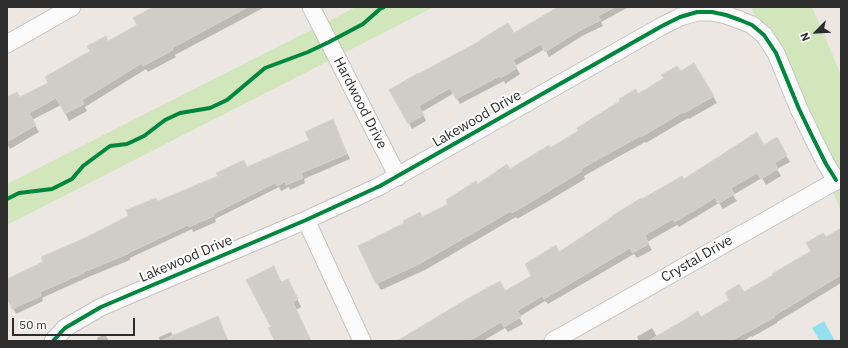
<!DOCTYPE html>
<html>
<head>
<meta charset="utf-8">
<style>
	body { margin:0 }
	#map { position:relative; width:848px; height:348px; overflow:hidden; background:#ece7e2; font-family:"IBM Plex Sans",sans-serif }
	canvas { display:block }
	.frame { position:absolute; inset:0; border:8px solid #2d2d2d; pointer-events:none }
	.north { position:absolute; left:796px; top:12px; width:40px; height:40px; -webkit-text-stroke:3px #fff; paint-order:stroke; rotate:246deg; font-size:11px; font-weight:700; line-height:16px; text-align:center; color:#2d2d2d }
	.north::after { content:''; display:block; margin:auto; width:14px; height:18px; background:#2d2d2d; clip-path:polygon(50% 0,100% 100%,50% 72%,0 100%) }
	.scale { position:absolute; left:12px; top:318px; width:123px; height:18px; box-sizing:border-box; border:2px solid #2d2d2d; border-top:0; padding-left:5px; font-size:12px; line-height:14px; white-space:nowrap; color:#2d2d2d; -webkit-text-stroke:3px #fff; paint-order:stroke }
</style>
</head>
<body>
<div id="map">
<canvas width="848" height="348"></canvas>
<div class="frame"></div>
<div class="north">N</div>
<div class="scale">50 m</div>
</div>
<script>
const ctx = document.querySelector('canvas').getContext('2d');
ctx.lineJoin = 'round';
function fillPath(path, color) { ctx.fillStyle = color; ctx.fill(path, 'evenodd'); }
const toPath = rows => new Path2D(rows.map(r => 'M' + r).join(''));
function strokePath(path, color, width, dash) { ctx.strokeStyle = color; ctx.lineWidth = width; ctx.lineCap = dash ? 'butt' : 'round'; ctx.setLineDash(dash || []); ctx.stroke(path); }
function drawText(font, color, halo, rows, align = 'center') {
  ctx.font = font + ' "IBM Plex Sans",sans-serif'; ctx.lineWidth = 4; ctx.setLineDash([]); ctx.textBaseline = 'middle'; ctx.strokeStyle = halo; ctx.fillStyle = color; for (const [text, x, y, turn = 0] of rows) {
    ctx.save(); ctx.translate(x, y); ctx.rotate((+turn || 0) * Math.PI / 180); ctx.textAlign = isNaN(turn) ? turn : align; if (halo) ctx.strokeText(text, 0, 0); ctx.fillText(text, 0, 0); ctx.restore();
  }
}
fillPath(toPath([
	[356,7,434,7,7,225,7,184],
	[751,7,812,7,841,75,841,211]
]), '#d2e6bb');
fillPath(toPath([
	[824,321,835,341,820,341,812,328]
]), '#95e0ee');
fillPath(toPath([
	[163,7,265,7,175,55,176,57,148,72,146,69,85,107,87,111,69,121,61,105,32,120,39,132,10,149,7,143,7,98,19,99,50,83,108,42,139,26],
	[560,7,629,7,601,22,603,26,582,36,549,57,545,49,515,66,520,74,505,84,504,81,460,104,454,93,422,112,426,121,412,129,391,90,418,75,514,34],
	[694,65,717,103,689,119,688,118,646,143,645,142,584,176,585,179,545,203,517,219,516,217,425,270,381,290,377,283,422,218,449,204,477,185,509,170,550,149,638,95],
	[335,126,350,159,304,179,305,183,290,190,289,187,281,191,279,187,215,219,216,222,193,232,192,229,130,258,130,260,86,278,42,298,43,301,16,314,7,296,7,280,44,262,86,239,158,202,247,168,310,141],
	[776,138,790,162,777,169,781,176,766,185,762,178,733,195,737,201,723,209,719,203,679,227,677,225,647,242,652,250,637,258,634,254,548,304,545,301,519,317,523,324,508,332,505,328,483,341,399,341,505,293,532,276,559,253,684,180,764,147],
	[825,239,841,239,841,283,777,322,777,323,752,337,751,336,744,341,639,341,637,337,652,328,657,337,701,318,812,252],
	[278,275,282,283,292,287,301,307,296,310,311,341,276,341,272,327],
	[220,322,228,341,160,341,159,337,171,332,173,336],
	[105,334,109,341,98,341,97,338]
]), '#0003');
const building = toPath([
	[153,7,248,7,172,48,173,50,143,66,142,63,82,100,84,104,65,114,56,98,29,113,36,125,7,142,7,97,17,92,20,97,48,83,45,77,90,51,87,46,106,36,108,41,137,25,133,18,153,7],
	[558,7,615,7,598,16,601,20,579,31,545,52,541,44,513,60,517,68,501,78,500,76,456,99,450,88,419,106,424,115,408,124,389,90,418,73,418,74,480,41,480,40,508,23,514,33,558,7],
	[694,63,714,96,684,113,683,112,641,137,640,136,581,169,582,171,541,196,512,213,511,211,421,263,376,284,358,246,404,223,403,221,420,212,422,217,448,204,446,200,476,181,478,184,507,164,510,169,549,145,550,148,578,131,577,128,620,101,619,99,636,89,638,94,664,78,661,75,677,66,681,71,694,63],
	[333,119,347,154,301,173,303,178,286,185,285,182,277,186,275,183,213,214,214,216,189,227,188,225,128,253,128,254,84,272,84,273,40,292,41,296,12,309,7,298,7,279,43,262,41,257,85,238,128,216,126,210,156,198,158,201,218,176,216,173,244,160,247,167,309,140,305,132,333,119],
	[757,132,764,145,777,137,787,155,775,163,778,169,761,179,757,173,731,188,734,194,718,204,715,198,675,222,673,219,645,235,649,244,632,253,630,248,544,299,542,296,517,311,521,317,504,327,501,322,469,341,397,341,467,299,500,281,505,291,531,276,525,264,556,245,559,252,612,217,612,216,641,198,642,199,682,176,684,179,757,132],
	[841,228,841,275,774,316,775,317,731,341,648,341,686,319,698,311,701,317,729,300,725,293,739,284,744,292,773,275,772,274,811,251,806,243,823,233,826,237,841,228],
	[274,266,281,282,288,279,298,299,293,302,311,341,275,341,268,328,271,327,246,280,274,266],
	[218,316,228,341,160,341,218,316]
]);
fillPath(building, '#d0cdc9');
strokePath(building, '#d6d2ce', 1);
const minor = toPath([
	[311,7,398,177],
	[7,44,72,7],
	[306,220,362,341],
	[53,341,65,328,101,307,306,220,380,186,662,26,680,17,697,12,712,12,726,15,740,20,752,25,764,35,776,53,799,109,813,138,826,164,836,180],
	[553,341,841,178]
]);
strokePath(minor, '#c5c4c3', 19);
strokePath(minor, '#fcfbfb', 17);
strokePath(toPath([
	[7,199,19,193,52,189,72,179,83,166,110,146,127,144,144,136,165,120,180,113,210,108,227,100,265,68,308,52,329,42,363,24,380,9,384,7],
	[53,341,65,328,101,307,306,220,380,186,662,26,680,17,697,12,712,12,726,15,740,20,752,25,764,35,776,53,799,109,813,138,826,164,836,180]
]), '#00873e', 4);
drawText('14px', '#2d2d2d', '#fff', [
	["Hardwood Drive",360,103,63],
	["Lakewood Drive",477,119,-30],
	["Lakewood Drive",186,259,-23],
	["Crystal Drive",697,259,-30]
]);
</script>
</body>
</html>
